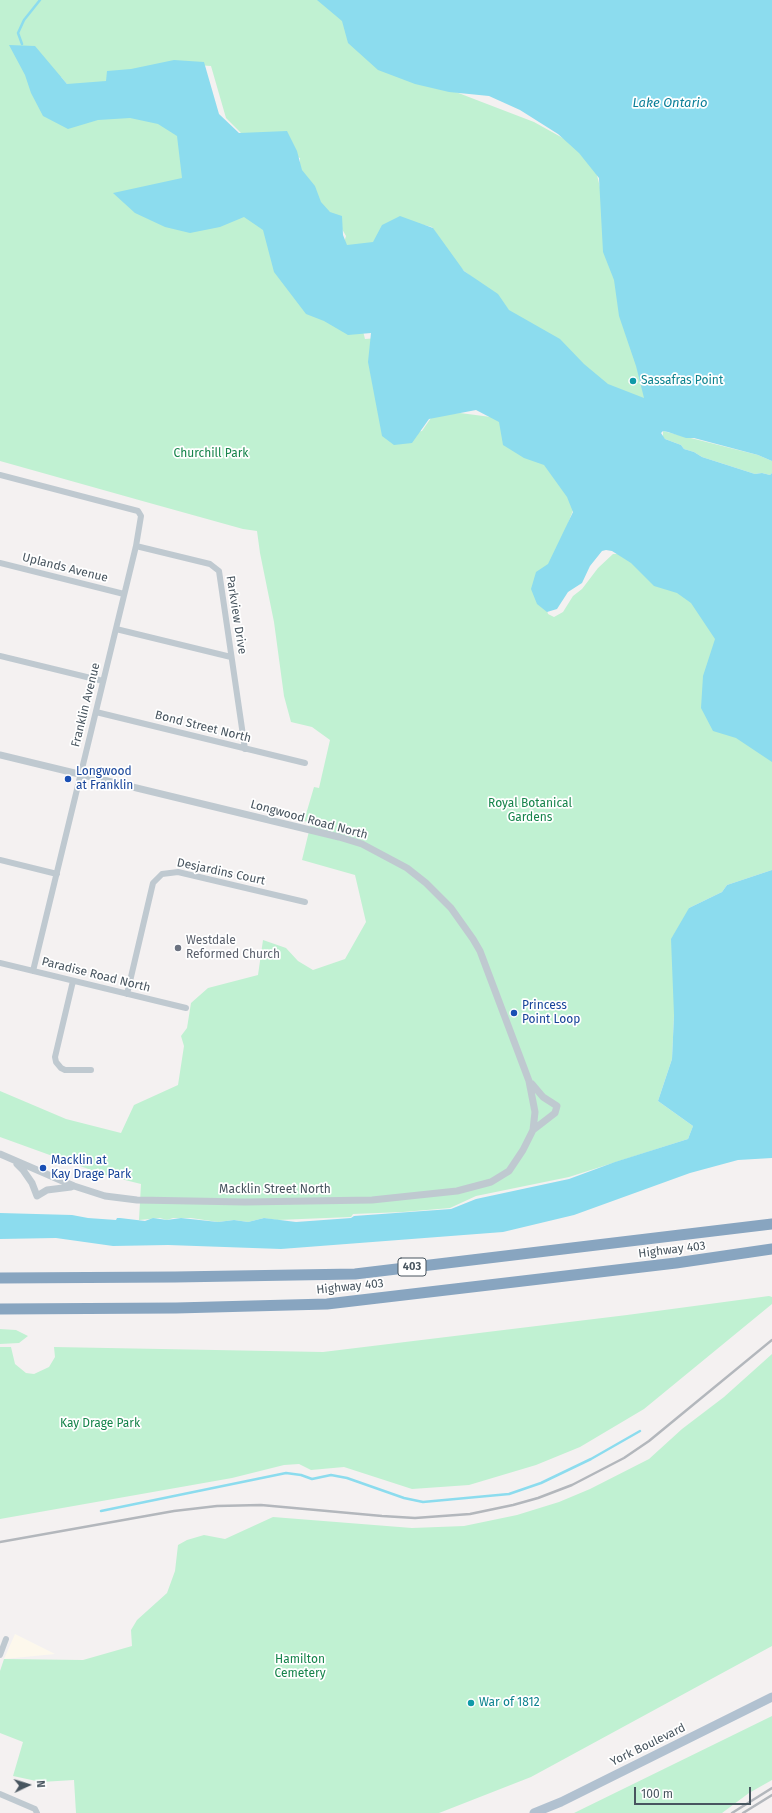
<!DOCTYPE html>
<html>
<head>
<meta charset="utf-8">
<style>
	body { margin:0 }
	#map { position:relative; width:772px; height:1813px; overflow:hidden; background:#f4f1f1; font-family:"Fira Sans",sans-serif }
	canvas { display:block }
	.north { position:absolute; left:8px; top:1765px; width:40px; height:40px; -webkit-text-stroke:3px #fff; paint-order:stroke; rotate:86deg; font-size:11px; font-weight:700; line-height:16px; text-align:center; color:#48555f }
	.north::after { content:''; display:block; margin:auto; width:14px; height:18px; background:#48555f; clip-path:polygon(50% 0,100% 100%,50% 72%,0 100%) }
	.scale { position:absolute; left:634px; top:1787px; width:117px; height:18px; box-sizing:border-box; border:2px solid #48555f; border-top:0; padding-left:5px; font-size:12px; line-height:14px; white-space:nowrap; color:#48555f; -webkit-text-stroke:3px #fff; paint-order:stroke }
</style>
</head>
<body>
<div id="map">
<canvas width="772" height="1813"></canvas>
<div class="north">N</div>
<div class="scale">100 m</div>
</div>
<script>
const ctx = document.querySelector('canvas').getContext('2d');
ctx.lineJoin = 'round';
function fillPath(path, color) { ctx.fillStyle = color; ctx.fill(path, 'evenodd'); }
const toPath = rows => new Path2D(rows.map(r => 'M' + r).join(''));
function strokePath(path, color, width, dash) { ctx.strokeStyle = color; ctx.lineWidth = width; ctx.lineCap = dash ? 'butt' : 'round'; ctx.setLineDash(dash || []); ctx.stroke(path); }
function drawText(font, color, halo, rows, align = 'center') {
  ctx.font = font + ' "Fira Sans",sans-serif'; ctx.lineWidth = 3.5; ctx.setLineDash([]); ctx.textBaseline = 'middle'; ctx.strokeStyle = halo; ctx.fillStyle = color; for (const [text, x, y, turn = 0] of rows) {
    ctx.save(); ctx.translate(x, y); ctx.rotate((+turn || 0) * Math.PI / 180); ctx.textAlign = isNaN(turn) ? turn : align; if (halo) ctx.strokeText(text, 0, 0); ctx.fillText(text, 0, 0); ctx.restore();
  }
}
fillPath(toPath([
	[15,1634,55,1654,4,1659]
]), '#fdf8ec');
fillPath(toPath([
	[0,0,332,0,401,71,534,122,570,142,596,171,648,382,644,409,531,337,500,300,452,261,432,227,407,221,380,253,343,246,346,236,342,229,336,230,300,171,300,158,246,138,226,118,211,66,181,64,113,85,67,84,61,77,32,78,184,125,263,212,363,331,365,339,378,338,404,434,422,431,433,415,460,413,491,417,507,423,549,468,575,505,542,592,548,614,554,617,563,612,573,596,582,589,598,568,613,554,618,554,700,602,772,755,772,870,727,885,722,892,689,908,674,1015,672,1059,658,1101,693,1126,688,1139,569,1177,476,1196,450,1208,403,1212,353,1214,351,1217,277,1220,264,1218,248,1222,234,1220,218,1222,191,1218,173,1218,167,1220,160,1218,139,1220,141,1184,105,1175,0,1137,0,1091,66,1119,121,1133,134,1105,178,1085,184,1046,181,1036,187,1028,191,1003,208,988,258,975,263,940,286,948,298,961,313,970,345,959,366,922,355,875,302,860,311,823,304,821,314,787,319,788,330,740,312,727,291,722,284,696,274,622,260,553,257,531,243,529,146,502,0,461],
	[663,431,758,455,772,461,772,473,770,475,762,473,755,474,702,457,694,452,684,449,681,445,665,439,663,437],
	[769,1296,772,1297,772,1304,644,1409,580,1447,536,1465,469,1485,412,1489,344,1467,311,1470,299,1464,284,1465,232,1478,0,1519,0,1347,11,1347,15,1364,26,1373,34,1374,49,1367,55,1357,54,1347,323,1352,627,1315],
	[0,1329,16,1330,28,1336,19,1343,0,1344],
	[772,1354,772,1646,531,1777,439,1813,76,1813,74,1780,41,1782,13,1776,23,1742,0,1733,0,1671,4,1659,83,1660,132,1646,131,1630,137,1620,167,1593,175,1571,178,1545,187,1540,204,1535,225,1539,273,1517,412,1528,464,1526,517,1515,559,1502,590,1489,649,1459,682,1429,724,1397],
	[772,1716,772,1780,749,1793,722,1813,574,1813]
]), '#c0f1d2');
fillPath(toPath([
	[317,0,772,0,772,461,758,455,694,438,686,438,668,432,663,431,661,433,665,439,681,445,684,449,694,452,702,457,755,474,762,473,770,475,772,473,772,762,736,738,713,731,701,708,703,676,715,639,691,603,677,593,654,586,631,563,612,551,606,550,602,551,590,566,582,583,568,592,557,609,547,612,537,604,531,589,536,572,548,564,573,512,567,497,544,465,524,458,503,445,499,422,476,410,429,419,412,443,394,445,382,436,368,362,371,333,348,335,324,321,306,314,274,272,263,230,244,217,220,227,190,233,165,227,135,213,113,193,182,178,177,136,158,124,130,118,98,120,68,129,43,116,31,93,25,75,9,45,35,46,67,84,106,81,107,71,131,69,174,60,204,62,219,114,239,133,287,131,297,151,302,170,315,186,321,202,330,212,342,216,343,235,347,245,373,242,382,225,400,216,433,228,464,271,498,294,509,310,560,339,584,364,608,384,644,398,636,366,619,316,614,280,603,252,599,178,579,153,558,134,520,110,489,96,449,92,415,84,378,70,348,43,342,21],
	[772,870,772,1158,738,1160,690,1173,574,1215,503,1232,281,1249,168,1245,113,1246,56,1238,0,1239,0,1213,72,1215,88,1218,116,1220,117,1218,120,1218,145,1221,153,1218,167,1220,181,1218,218,1222,234,1220,248,1222,264,1218,296,1222,351,1218,354,1216,451,1209,476,1199,569,1179,615,1162,688,1139,693,1126,658,1101,672,1059,674,1015,671,939,689,908,722,892,727,885]
]), '#8cdcee');
strokePath(toPath([
	[22,44,18,33,24,20,40,0],
	[101,1511,286,1473,301,1475,312,1479,331,1475,347,1478,404,1498,423,1502,509,1494,541,1483,591,1459,640,1431]
]), '#8cdcee', 2.5);
strokePath(toPath([
	[0,475,138,511,141,516,136,546,33,971],
	[136,546,210,564,219,571,245,749],
	[0,563,124,594],
	[116,629,231,657],
	[0,656,103,681],
	[96,712,305,763],
	[0,860,57,874],
	[0,963,186,1008],
	[73,981,55,1057,56,1062,61,1068,65,1070,91,1070],
	[127,994,153,883,162,874,178,872,305,902],
	[0,1655,6,1639],
	[0,1794,35,1809,37,1813]
]), '#bfc9d0', 6);
strokePath(toPath([
	[0,755,339,837,362,844,407,868,426,883,451,908,473,939,480,951,529,1081,535,1112,533,1130,523,1150,509,1171,491,1182,457,1191,372,1200,245,1202,137,1200,105,1196,74,1186,0,1154],
	[532,1084,543,1097,557,1106,555,1113,533,1130],
	[17,1164,23,1170,32,1183,37,1196,47,1190,71,1187]
]), '#bfc9d0', 7);
strokePath(toPath([
	[534,1813,561,1802,772,1697]
]), '#b1c1d0', 9);
strokePath(toPath([
	[0,1278,175,1277,355,1274,772,1224],
	[0,1309,176,1308,327,1304,676,1263,772,1249]
]), '#88a5c0', 11);
strokePath(toPath([
	[0,1542,174,1511,217,1506,261,1505,382,1516,415,1518,470,1514,513,1505,538,1498,572,1485,624,1458,649,1441,772,1340],
	[732,1813,772,1788],
	[743,1813,772,1795]
]), '#b3b7bc', 2.5);
for (const [x, y, r, color] of [
	[633,381,4,"#0f9aa8"],
	[68,779,4,"#1a4fb4"],
	[178,948,4,"#6b7280"],
	[514,1013,4,"#1a4fb4"],
	[43,1168,4,"#1a4fb4"],
	[471,1703,4,"#0f9aa8"]
]) { const dot = new Path2D(); dot.arc(x, y, r, 0, 2 * Math.PI); ctx.fillStyle = color; ctx.fill(dot); strokePath(dot, '#fff', 1.5); }
for (const [x, y, w] of [
	[412,1267,28]
]) { const box = new Path2D(); box.roundRect(x - w / 2, y - 9, w, 18, 3); ctx.fillStyle = '#fff'; ctx.fill(box); strokePath(box, '#48555f', 1); }
drawText('bold 11px', '#48555f', null, [
	["403",412,1267]
]);
drawText('12px', '#0d838f', '#fff', [
	["Sassafras Point",641,381],
	["War of 1812",479,1703]
], 'left');
drawText('12px', '#16844b', '#fff', [
	["Churchill Park",211,454],
	["Royal Botanical",530,804],
	["Gardens",530,818],
	["Kay Drage Park",100,1424],
	["Hamilton",300,1660],
	["Cemetery",300,1674]
]);
drawText('12px', '#48555f', '#fff', [
	["Uplands Avenue",65,568,14],
	["Parkview Drive",236,615,81],
	["Franklin Avenue",86,705,-76],
	["Bond Street North",203,727,14],
	["Longwood Road North",309,820,15],
	["Desjardins Court",221,872,12],
	["Paradise Road North",96,975,14],
	["Macklin Street North",275,1190],
	["Highway 403",672,1250,-7],
	["Highway 403",350,1287,-6],
	["York Boulevard",648,1745,-26]
]);
drawText('12px', '#164399', '#fff', [
	["Longwood",76,772],
	["at Franklin",76,786],
	["Princess",522,1006],
	["Point Loop",522,1020],
	["Macklin at",51,1161],
	["Kay Drage Park",51,1175]
], 'left');
drawText('12px', '#5b616d', '#fff', [
	["Westdale",186,941],
	["Reformed Church",186,955]
], 'left');
drawText('italic 13px', '#0a7e99', '#fff', [
	["Lake Ontario",670,103]
]);
</script>
</body>
</html>
